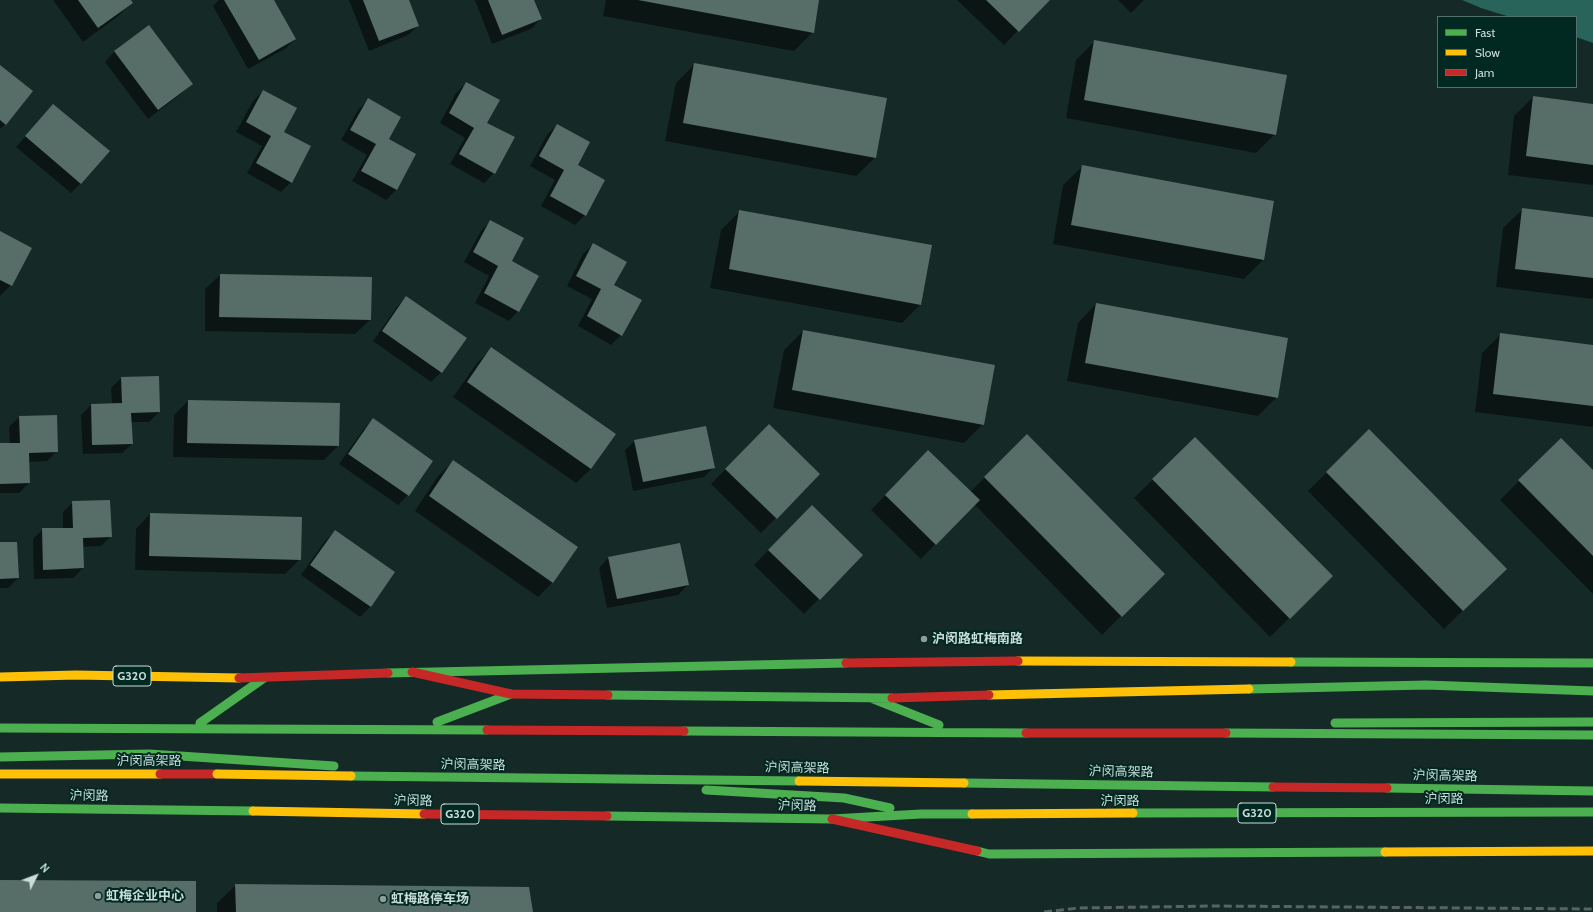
<!DOCTYPE html>
<html>
<head>
<meta charset="utf-8">
<style>
	body { margin:0 }
	#map { position:relative; width:1593px; height:912px; overflow:hidden; background:#152a26; font-family:Cabin,sans-serif }
	canvas { display:block }
	.legend { position:absolute; left:1437px; top:16px; width:140px; height:72px; box-sizing:border-box; background:#022822; border:1px solid #52706b; margin:0; padding:5px 7px; list-style:none; font-size:12px; color:#caddd9 }
	.legend li { display:flex; align-items:center; gap:8px; height:20px }
	.legend b { width:20px; border:1px solid #52706b }
	.north { position:absolute; left:16px; top:856px; width:40px; height:40px; -webkit-text-stroke:3px #022822; paint-order:stroke; rotate:48deg; font-size:11px; font-weight:700; line-height:16px; text-align:center; color:#caddd9 }
	.north::after { content:''; display:block; margin:auto; width:14px; height:18px; background:#caddd9; clip-path:polygon(50% 0,100% 100%,50% 72%,0 100%) }
</style>
</head>
<body>
<div id="map">
<canvas width="1593" height="912"></canvas>
<ul class="legend">
<li><b style="height:5px;background:#4caf50"></b>Fast</li>
<li><b style="height:5px;background:#ffc107"></b>Slow</li>
<li><b style="height:5px;background:#c62828"></b>Jam</li>
</ul>
<div class="north">N</div>
</div>
<script>
const ctx = document.querySelector('canvas').getContext('2d');
ctx.lineJoin = 'round';
function fillPath(path, color) { ctx.fillStyle = color; ctx.fill(path, 'evenodd'); }
const toPath = rows => new Path2D(rows.map(r => 'M' + r).join(''));
function strokePath(path, color, width, dash) { ctx.strokeStyle = color; ctx.lineWidth = width; ctx.lineCap = dash ? 'butt' : 'round'; ctx.setLineDash(dash || []); ctx.stroke(path); }
function drawText(font, color, halo, rows, align = 'center') {
  ctx.font = font + ' Cabin,"Noto Sans SC",sans-serif'; ctx.lineWidth = 4; ctx.setLineDash([]); ctx.textBaseline = 'middle'; ctx.strokeStyle = halo; ctx.fillStyle = color; for (const [text, x, y, turn = 0] of rows) {
    ctx.save(); ctx.translate(x, y); ctx.rotate((+turn || 0) * Math.PI / 180); ctx.textAlign = isNaN(turn) ? turn : align; if (halo) ctx.strokeText(text, 0, 0); ctx.fillText(text, 0, 0); ctx.restore();
  }
}
fillPath(toPath([
	[1462,0,1593,0,1593,43,1576,37,1576,17,1510,17,1481,8]
]), '#28645a');
fillPath(toPath([
	[53,0,130,0,132,3,117,17,83,42],
	[219,0,273,0,295,39,285,49,248,69,213,6],
	[349,0,408,0,418,26,408,35,369,51],
	[475,0,533,0,541,19,531,29,492,44],
	[606,0,818,0,813,32,794,51,603,16],
	[957,0,1048,0,1004,45],
	[1118,0,1144,0,1131,13],
	[149,27,191,84,181,94,148,119,105,62,114,52],
	[1095,41,1275,134,1256,153,1066,118,1076,60],
	[695,64,875,158,856,176,665,141,676,83],
	[0,66,5,124,0,129],
	[466,83,486,123,494,173,484,183,450,164,465,138,440,123,456,93],
	[263,91,283,132,291,182,281,192,247,173,262,146,236,132,253,101],
	[1533,97,1593,105,1593,185,1508,175,1514,116],
	[368,100,388,140,415,155,396,190,386,200,352,181,367,155,341,140,358,110],
	[53,105,81,183,71,193,16,147],
	[557,125,576,165,585,215,575,225,541,206,555,180,530,166,547,135],
	[1082,167,1263,260,1244,279,1053,244,1063,185],
	[1522,210,1593,218,1593,299,1496,287,1503,228],
	[740,211,921,304,902,323,710,288,721,230],
	[490,221,510,261,518,311,509,321,475,303,489,276,464,262,481,231],
	[0,232,30,249,11,285,0,296],
	[593,245,613,285,621,335,611,345,578,326,592,299,567,286,583,254],
	[220,275,370,320,355,334,205,331,205,289],
	[406,297,441,372,431,382,373,341,397,307],
	[1096,304,1277,397,1258,416,1067,381,1078,323],
	[803,331,983,424,964,443,773,408,784,350],
	[1501,334,1593,346,1593,427,1475,412,1482,353],
	[491,349,614,435,591,469,576,483,453,397,477,363],
	[121,378,159,412,149,422,131,422,132,444,122,453,83,454,81,415,91,405,112,404,111,388],
	[188,401,338,446,324,460,173,457,174,415],
	[19,417,57,451,47,461,29,462,29,483,19,493,0,493,0,444,10,444,9,427],
	[373,420,408,495,398,505,339,464,363,430],
	[1369,430,1505,569,1444,629,1308,491],
	[1027,436,1163,574,1102,635,974,504,921,559,871,510,914,466,970,492],
	[1195,438,1332,576,1270,637,1134,498],
	[1561,439,1593,471,1593,594,1500,500],
	[754,440,819,474,761,533,711,484],
	[635,441,714,467,704,477,633,491,625,450],
	[453,462,553,582,538,597,415,511,438,476],
	[73,502,111,536,101,546,82,547,83,568,73,578,34,579,33,539,43,529,63,529,63,512],
	[150,514,300,559,285,574,135,570,136,529],
	[797,521,862,555,804,614,754,565],
	[335,531,394,572,370,607,360,617,301,575,325,541],
	[0,543,18,578,8,588,0,588],
	[608,558,688,585,678,595,607,608,599,568],
	[236,885,532,912,217,912,217,903]
]), '#0007');
fillPath(toPath([
	[78,0,131,0,133,3,98,28],
	[224,0,274,0,296,39,259,60],
	[363,0,409,0,419,26,379,41],
	[488,0,534,0,542,19,502,35],
	[638,0,819,0,814,33],
	[986,0,1050,0,1019,32],
	[149,25,193,84,158,110,114,51],
	[1094,40,1287,75,1276,135,1084,100],
	[694,63,887,98,876,158,683,123],
	[0,65,33,91,6,125,0,120],
	[466,82,500,100,487,123,515,137,495,174,459,154,474,128,449,113],
	[263,90,297,108,284,132,311,146,292,183,256,163,271,136,246,122],
	[1533,96,1593,104,1593,165,1526,156],
	[368,98,401,117,389,139,416,154,397,190,361,171,376,144,350,130],
	[53,104,110,151,81,184,25,136],
	[557,124,590,142,578,165,605,180,586,216,550,196,564,170,539,156],
	[1082,165,1274,201,1264,260,1071,225],
	[1522,208,1593,217,1593,278,1515,269],
	[739,210,932,245,921,305,729,269],
	[490,220,524,238,512,261,539,276,519,312,484,293,498,266,473,252],
	[0,231,32,248,12,286,0,280],
	[593,243,627,262,614,285,642,300,622,336,587,316,601,289,576,276],
	[220,274,372,277,371,320,219,317],
	[406,296,467,338,442,373,382,331],
	[1096,303,1288,338,1278,398,1085,363],
	[803,330,995,365,984,425,792,390],
	[1500,333,1593,345,1593,406,1493,394],
	[491,347,616,434,591,469,467,382],
	[159,376,160,412,131,413,133,444,92,445,91,404,122,403,121,377],
	[188,400,340,403,339,446,187,443],
	[57,415,58,452,29,453,30,483,0,484,0,443,20,443,19,416],
	[373,418,433,461,409,496,348,454],
	[769,424,820,474,777,519,725,469],
	[706,426,715,468,643,482,634,440],
	[1369,429,1507,569,1463,611,1326,472],
	[1027,434,1165,574,1122,617,984,477],
	[1195,437,1333,576,1290,619,1152,479],
	[1561,438,1593,470,1593,556,1518,480],
	[928,450,980,500,936,545,885,495],
	[453,460,578,547,553,583,429,496],
	[110,500,112,537,83,538,84,568,43,570,42,528,73,528,72,501],
	[812,505,863,555,820,600,768,550],
	[150,513,302,517,301,560,149,556],
	[335,530,395,572,371,607,310,565],
	[0,542,17,542,19,578,0,579],
	[680,543,689,585,617,599,608,557],
	[0,880,196,881,196,912,0,912],
	[235,884,529,887,533,912,236,912]
]), '#566d68');
strokePath(toPath([
	[1291,662,1593,663],
	[388,673,846,663],
	[1249,689,1426,685,1593,691],
	[608,695,892,698],
	[871,698,939,725],
	[437,722,511,694],
	[200,723,264,678],
	[1335,723,1593,722],
	[0,728,487,730],
	[684,731,1026,733],
	[1226,733,1593,735],
	[0,757,149,754,334,766],
	[706,790,844,798,890,808],
	[0,808,253,811],
	[1133,813,1593,812],
	[607,816,832,819,921,814,972,814],
	[977,851,989,854,1385,852]
]), '#4caf50', 9);
strokePath(toPath([
	[1018,661,1291,662],
	[0,677,76,675,239,678],
	[989,695,1249,689],
	[0,774,160,774],
	[253,811,424,814],
	[972,814,1133,813],
	[1385,852,1593,851]
]), '#ffc107', 9);
strokePath(toPath([
	[846,663,1018,661],
	[412,672,511,694,608,695],
	[239,678,388,673],
	[892,698,989,695],
	[487,730,684,731],
	[1026,733,1226,733],
	[160,774,217,774],
	[424,814,607,816],
	[832,819,977,851]
]), '#c62828', 9);
strokePath(toPath([
	[1044,912,1079,908,1214,906,1593,909]
]), '#586362', 3, [8, 4]);
strokePath(toPath([
	[351,776,799,781],
	[964,783,1273,787],
	[1387,788,1593,791]
]), '#4caf50', 9);
strokePath(toPath([
	[217,774,351,776],
	[799,781,964,783]
]), '#ffc107', 9);
strokePath(toPath([
	[1273,787,1387,788]
]), '#c62828', 9);
for (const [x, y, r, color] of [
	[924,639,4,"#8b9e9a"],
	[98,896,4,"#8b9e9a"],
	[383,899,4,"#8b9e9a"]
]) { const dot = new Path2D(); dot.arc(x, y, r, 0, 2 * Math.PI); ctx.fillStyle = color; ctx.fill(dot); strokePath(dot, '#022822', 1.5); }
for (const [x, y, w] of [
	[132,676,38],
	[1257,813,38],
	[460,814,38]
]) { const box = new Path2D(); box.roundRect(x - w / 2, y - 10, w, 20, 3); ctx.fillStyle = '#022822'; ctx.fill(box); strokePath(box, '#caddd9', 1); }
drawText('bold 12px', '#caddd9', null, [
	["G320",132,676],
	["G320",1257,813],
	["G320",460,814]
]);
drawText('bold 13px', '#caddd9', '#022822', [
	["沪闵路虹梅南路",932,639],
	["虹梅企业中心",106,896],
	["虹梅路停车场",391,899]
], 'left');
drawText('13px', '#caddd9', '#022822', [
	["沪闵高架路",149,761],
	["沪闵高架路",473,765,1],
	["沪闵高架路",797,768,1],
	["沪闵高架路",1121,772,1],
	["沪闵高架路",1445,776,1],
	["沪闵路",89,796,1],
	["沪闵路",1444,799],
	["沪闵路",413,801,1],
	["沪闵路",1120,801],
	["沪闵路",797,806,1]
]);
</script>
</body>
</html>
